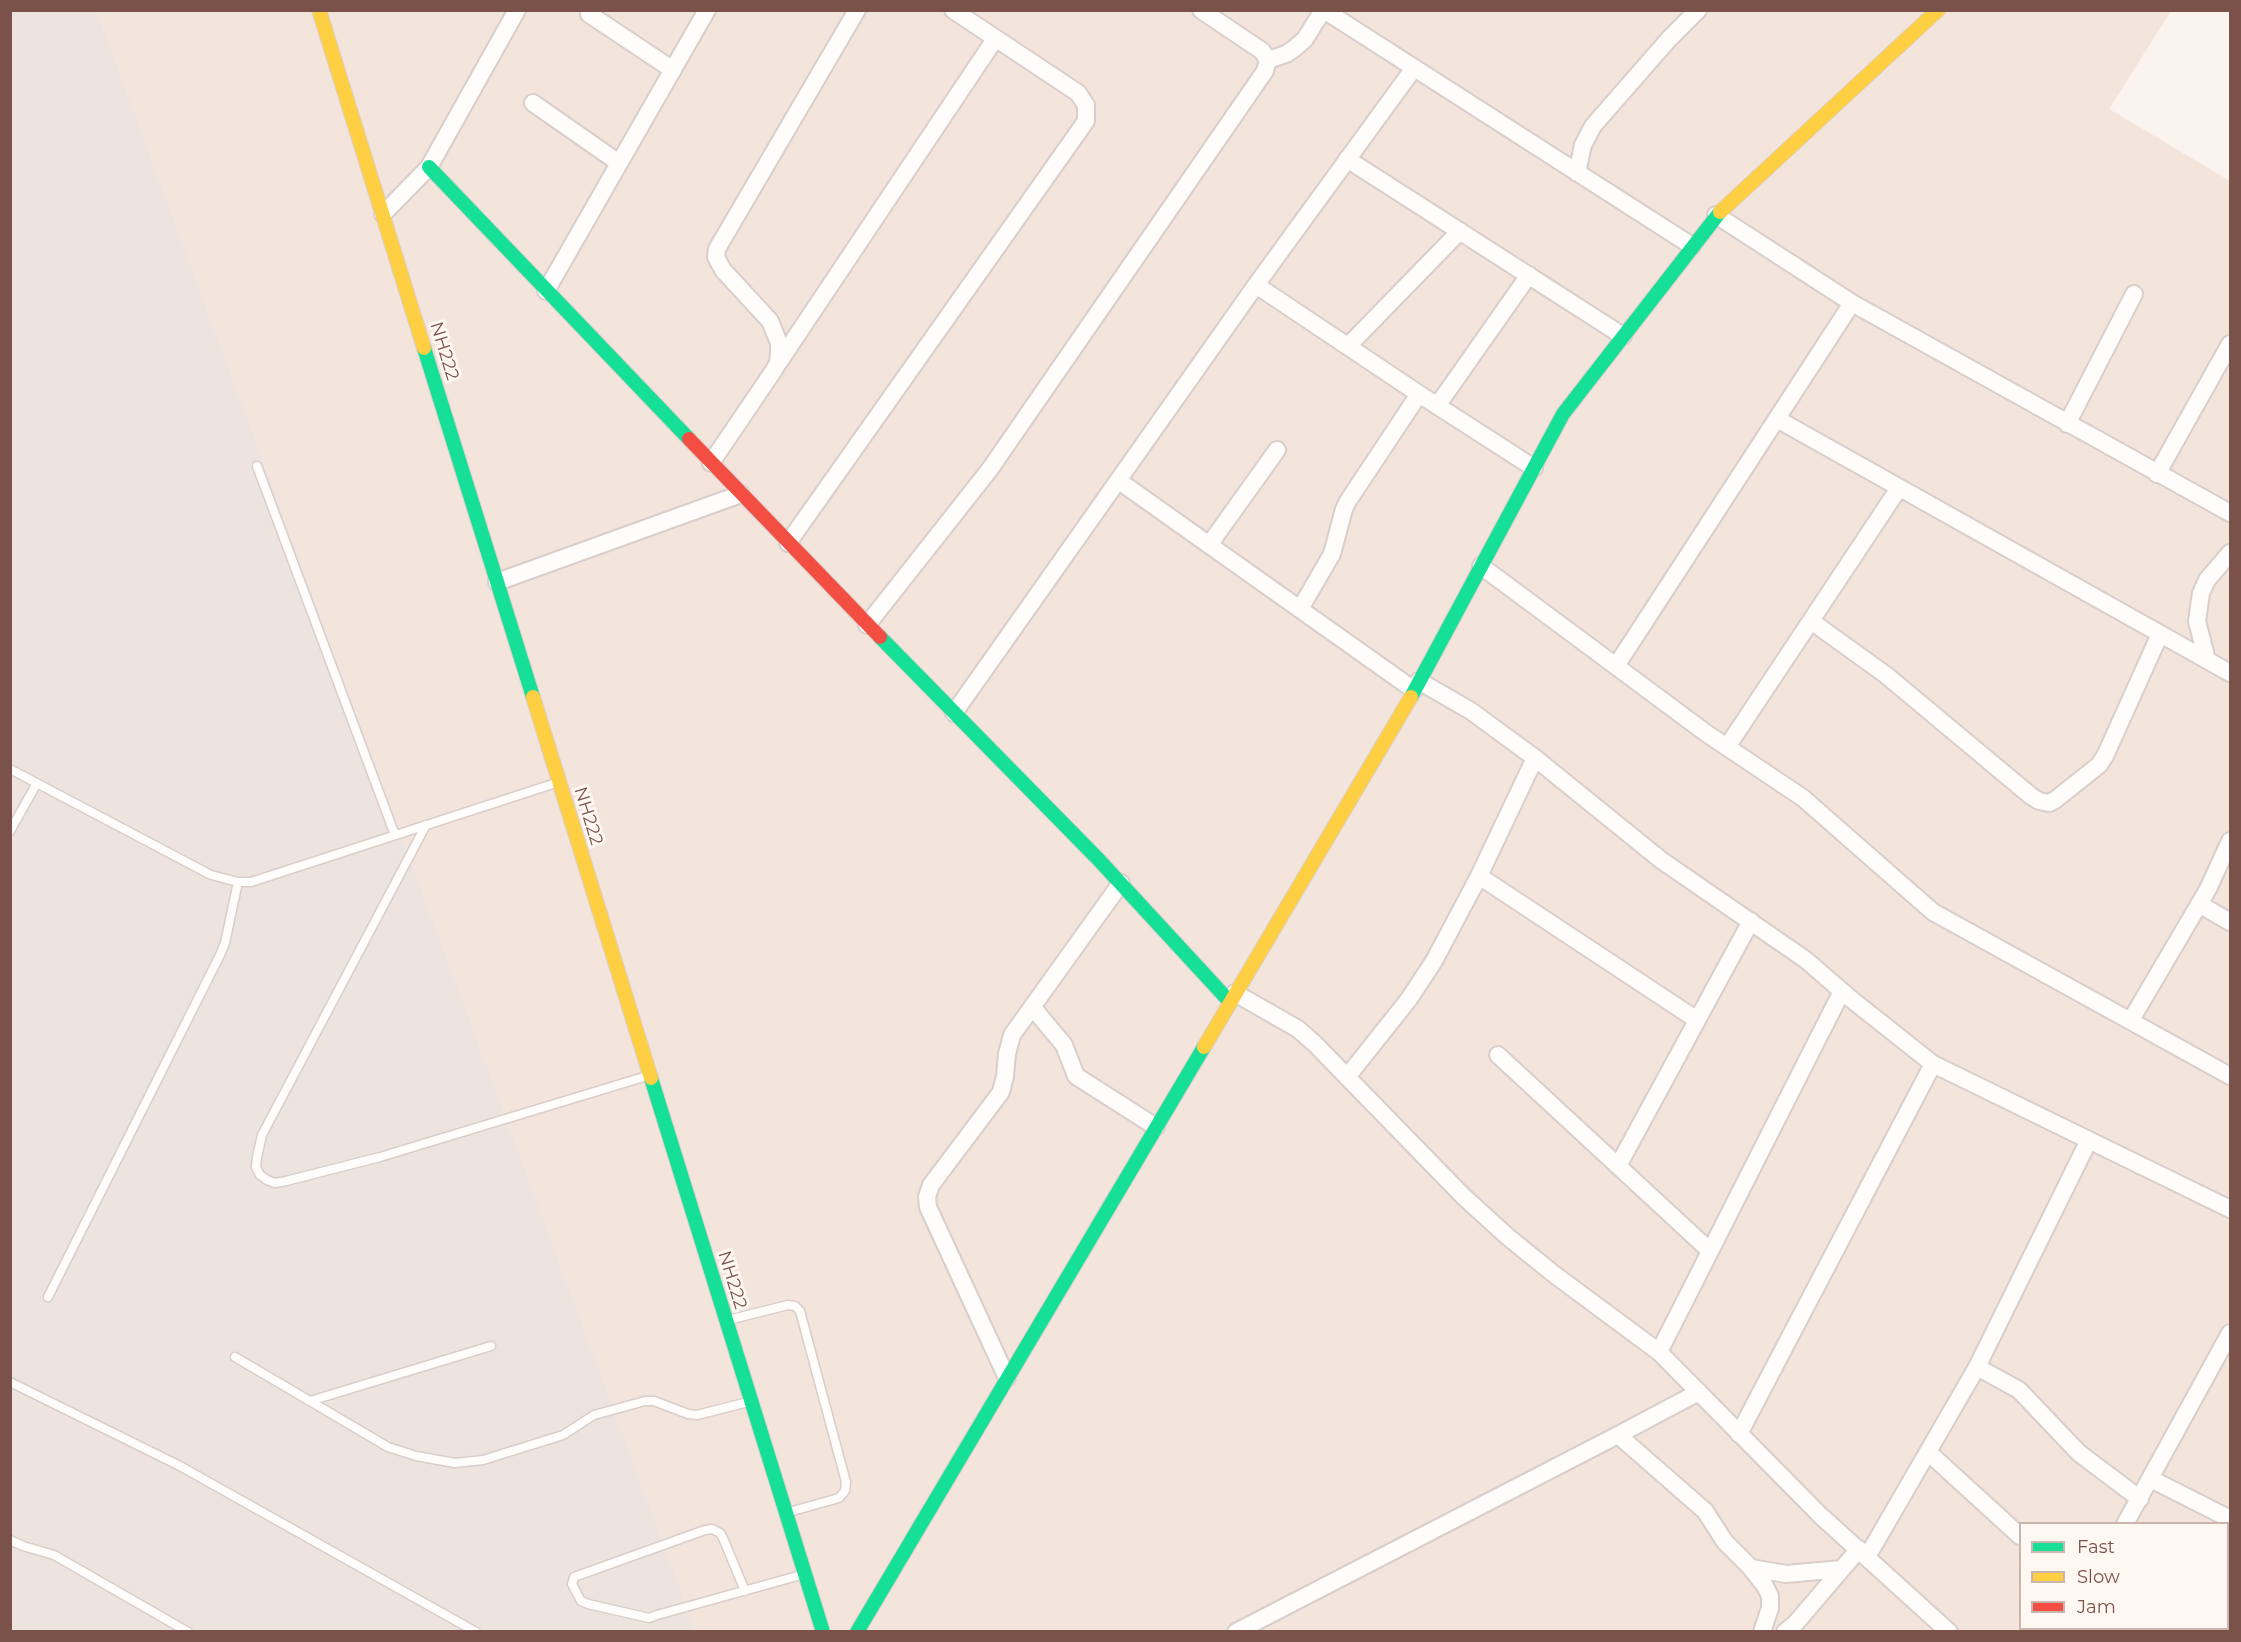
<!DOCTYPE html>
<html>
<head>
<meta charset="utf-8">
<style>
	body { margin:0 }
	#map { position:relative; width:2241px; height:1642px; overflow:hidden; background:#faf3ee; font-family:Montserrat,sans-serif }
	canvas { display:block }
	.frame { position:absolute; inset:0; border:12px solid #7b524a; pointer-events:none }
	.legend { position:absolute; left:2019px; top:1522px; width:210px; height:108px; box-sizing:border-box; background:#fff7f2; border:2px solid #cab5af; margin:0; padding:8px 10px; list-style:none; font-size:18px; color:#7b524a }
	.legend li { display:flex; align-items:center; gap:12px; height:30px }
	.legend b { width:30px; border:2px solid #cab5af }
</style>
</head>
<body>
<div id="map">
<canvas width="2241" height="1642"></canvas>
<div class="frame"></div>
<ul class="legend">
<li><b style="height:8px;background:#16e098"></b>Fast</li>
<li><b style="height:8px;background:#ffcf43"></b>Slow</li>
<li><b style="height:8px;background:#f24e42"></b>Jam</li>
</ul>
</div>
<script>
const ctx = document.querySelector('canvas').getContext('2d');
ctx.lineJoin = 'round';
function fillPath(path, color) { ctx.fillStyle = color; ctx.fill(path, 'evenodd'); }
const toPath = rows => new Path2D(rows.map(r => 'M' + r).join(''));
function strokePath(path, color, width, dash) { ctx.strokeStyle = color; ctx.lineWidth = width; ctx.lineCap = dash ? 'butt' : 'round'; ctx.setLineDash(dash || []); ctx.stroke(path); }
function drawText(font, color, halo, rows, align = 'center') {
  ctx.font = font + ' Montserrat,sans-serif'; ctx.lineWidth = 6; ctx.setLineDash([]); ctx.textBaseline = 'middle'; ctx.strokeStyle = halo; ctx.fillStyle = color; for (const [text, x, y, turn = 0] of rows) {
    ctx.save(); ctx.translate(x, y); ctx.rotate((+turn || 0) * Math.PI / 180); ctx.textAlign = isNaN(turn) ? turn : align; if (halo) ctx.strokeText(text, 0, 0); ctx.fillText(text, 0, 0); ctx.restore();
  }
}
fillPath(toPath([
	[97,11,2171,11,2109,109,2230,181,2230,1631,696,1631],
	[2020,1524,2228,1524,2228,1628,2020,1628]
]), '#f3e4dc');
fillPath(toPath([
	[11,11,97,11,696,1631,11,1632]
]), '#ede3df');
const lane = toPath([
	[257,466,395,835],
	[10,769,211,875,238,882,251,882,556,783],
	[426,825,262,1135,257,1157,256,1167,260,1175,267,1180,275,1183,286,1181,380,1157,647,1076],
	[10,831,37,783],
	[48,1297,220,955,225,943,238,882],
	[728,1320,788,1305,795,1306,800,1311,846,1482,845,1491,839,1498,789,1512],
	[235,1357,388,1447,416,1456,455,1463,483,1460,563,1435,594,1415,645,1401,654,1401,688,1414,697,1415,748,1402],
	[10,1382,180,1466,476,1632],
	[310,1401,491,1346],
	[10,1540,23,1546,54,1555,188,1632],
	[745,1591,723,1538,720,1533,712,1529,705,1530,574,1577,572,1584,581,1601,588,1604,649,1618,657,1615,801,1575]
]);
const street = toPath([
	[1324,10,1692,246],
	[589,14,673,70],
	[1268,60,1286,54,1295,48,1305,39,1323,10],
	[533,103,619,163],
	[1347,159,1623,336],
	[1577,173,1583,145,1593,126,1669,39,1698,10],
	[383,214,429,167,517,10],
	[1716,215,1852,303,2230,513],
	[1256,285,1419,394,1534,468],
	[546,291,707,10],
	[1348,346,1460,231],
	[779,362,995,39],
	[1437,406,1529,275],
	[1777,419,2230,673],
	[2067,424,2134,294],
	[711,463,774,370,778,363,779,354,779,343,770,321,723,270,716,257,717,249,857,10],
	[2157,474,2230,344],
	[1119,481,1414,690],
	[788,543,1086,121,1086,105,1078,93,953,10],
	[1209,545,1277,450],
	[1481,566,1706,733,1803,798,1933,912,2230,1076],
	[497,582,741,494],
	[1300,609,1332,554,1344,509,1348,501,1419,394],
	[1811,621,1886,675,2031,796,2039,801,2049,803,2055,800,2099,765,2105,756,2160,634],
	[867,625,990,469,1265,71,1268,60,1262,51,1201,10],
	[2207,660,2197,621,2201,593,2207,580,2230,553],
	[1616,666,1852,303],
	[1419,681,1471,711,1535,758,1661,860,1806,960,1851,999,1933,1064,2230,1209],
	[954,713,1256,285,1414,68],
	[1727,747,1899,488],
	[1479,876,1697,1020],
	[2199,904,2230,922],
	[1235,993,1298,1029,1315,1044,1463,1196,1508,1237,1555,1275,1659,1352,1821,1516,1949,1632],
	[1033,1008,1064,1045,1076,1076,1156,1127],
	[2131,1020,2208,889,2230,841],
	[1498,1055,1710,1251],
	[1347,1077,1409,999,1434,961,1479,876,1535,758],
	[1618,1166,1751,921],
	[1659,1352,1842,991],
	[1977,1367,2019,1390,2079,1453,2140,1499],
	[1007,1378,928,1207,927,1197,931,1185,1001,1092,1005,1076,1007,1054,1012,1035,1121,883],
	[1739,1434,1933,1064],
	[1618,1435,1705,1511,1725,1542,1751,1568,1786,1574,1842,1569],
	[1929,1453,2020,1536],
	[2151,1479,2230,1519],
	[2125,1524,2230,1333],
	[1867,1557,1977,1367,2089,1140],
	[1751,1568,1765,1586,1770,1596,1770,1608,1762,1632],
	[2228,1609,2230,1605],
	[2123,1628,2126,1632],
	[1236,1632,1618,1435,1699,1392],
	[1785,1632,1795,1624,1859,1549],
	[2205,1632,2208,1628]
]);
const fast = toPath([
	[429,167,689,439],
	[424,348,533,697],
	[880,637,1099,860,1230,1002],
	[1411,697,1563,414,1720,212],
	[651,1078,823,1632],
	[857,1632,1204,1047]
]);
const slow = toPath([
	[319,10,424,348],
	[1720,212,1938,10],
	[533,697,651,1078],
	[1204,1047,1411,697]
]);
const jam = toPath([
	[689,439,880,637]
]);
strokePath(lane, '#d9ceca', 11);
strokePath(street, '#d9ceca', 20);
strokePath(fast, '#dbd0cb', 16);
strokePath(slow, '#dbd0cb', 16);
strokePath(jam, '#dbd0cb', 16);
strokePath(lane, '#fefdfc', 8);
strokePath(street, '#fefdfc', 16);
strokePath(fast, '#16e098', 14);
strokePath(slow, '#ffcf43', 14);
strokePath(jam, '#f24e42', 14);
drawText('18px', '#7b524a', '#fff7f2', [
	["NH222",444,351,73],
	["NH222",588,816,73],
	["NH222",732,1280,73]
]);
</script>
</body>
</html>
